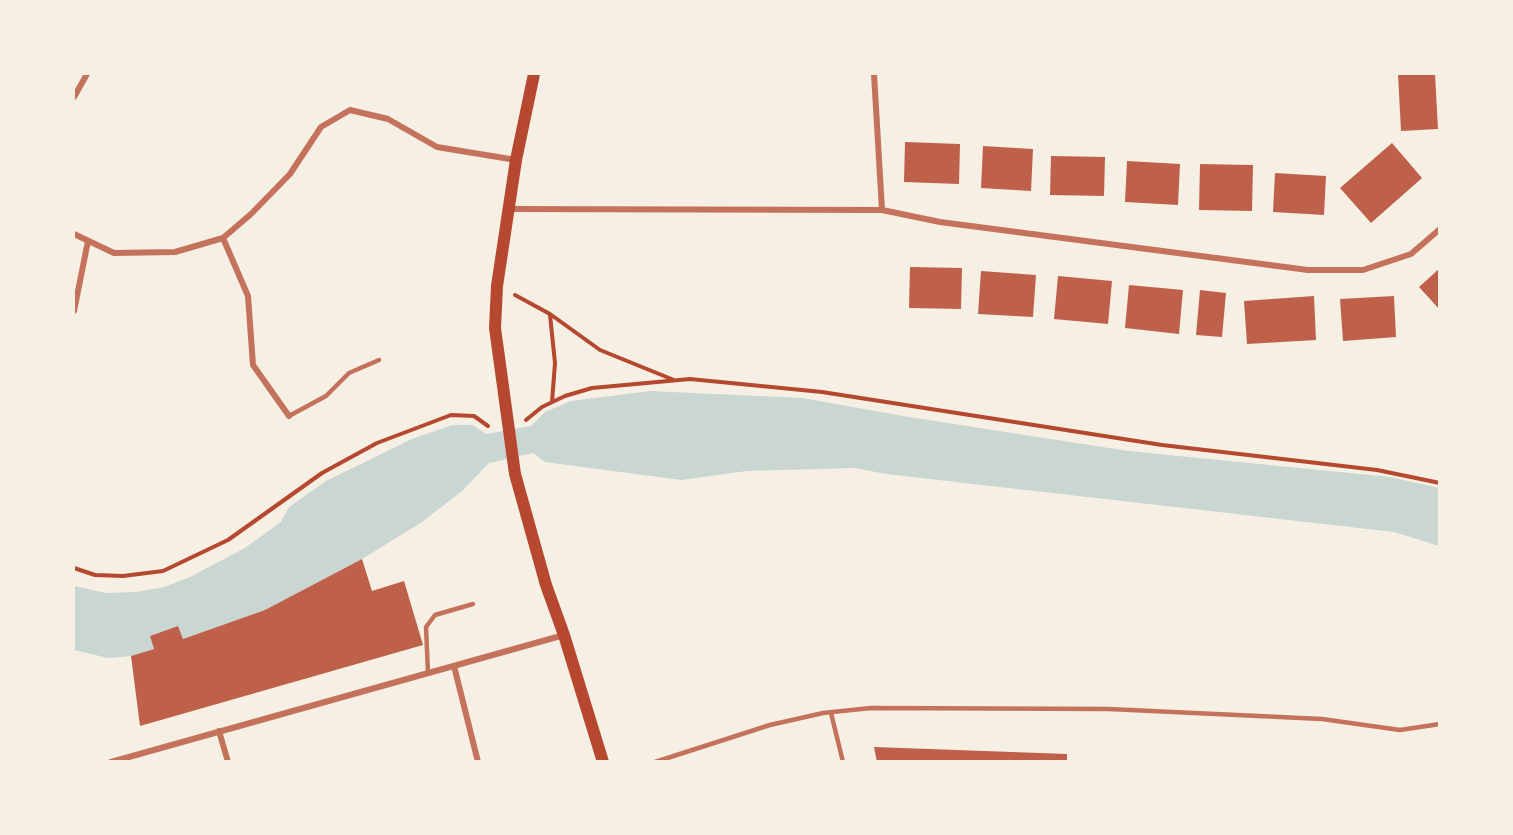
<!DOCTYPE html>
<html>
<head>
<meta charset="utf-8">
<style>
	body { margin:0 }
	#map { position:relative; width:1513px; height:835px; overflow:hidden; background:#f6efe4; font-family:Mulish,sans-serif }
	canvas { display:block }
	.frame { position:absolute; inset:0; border:75px solid #f6efe4; pointer-events:none }
</style>
</head>
<body>
<div id="map">
<canvas width="1513" height="835"></canvas>
<div class="frame"></div>
</div>
<script>
const ctx = document.querySelector('canvas').getContext('2d');
ctx.lineJoin = 'round';
function fillPath(path, color) { ctx.fillStyle = color; ctx.fill(path, 'evenodd'); }
const toPath = rows => new Path2D(rows.map(r => 'M' + r).join(''));
function strokePath(path, color, width, dash) { ctx.strokeStyle = color; ctx.lineWidth = width; ctx.lineCap = dash ? 'butt' : 'round'; ctx.setLineDash(dash || []); ctx.stroke(path); }
fillPath(toPath([
	[650,391,802,398,909,417,1128,451,1390,477,1439,488,1439,546,1394,532,886,474,855,468,747,471,681,480,545,462,533,453,489,463,462,491,422,522,362,559,265,610,183,639,178,626,150,636,154,649,131,656,108,658,74,650,74,586,106,593,136,592,164,587,190,577,245,548,281,522,289,507,326,481,412,439,452,425,473,425,486,434,531,426,545,412,571,401]
]), '#c9d6d2');
fillPath(toPath([
	[1398,74,1435,74,1438,129,1401,131],
	[905,142,960,144,959,184,904,182],
	[1392,143,1422,178,1371,223,1340,188],
	[983,146,1033,149,1031,191,981,188],
	[1051,156,1105,157,1104,196,1050,195],
	[1127,161,1180,164,1178,205,1125,202],
	[1200,164,1253,165,1252,211,1199,210],
	[1275,173,1326,176,1324,215,1273,212],
	[910,267,962,268,961,309,909,308],
	[1440,268,1440,310,1419,287],
	[981,271,1036,275,1033,317,978,314],
	[1058,276,1112,281,1108,324,1054,319],
	[1129,285,1183,290,1179,334,1125,328],
	[1200,290,1226,293,1222,337,1196,335],
	[1314,296,1316,340,1247,344,1244,301],
	[1394,296,1396,337,1343,341,1340,299],
	[362,559,372,591,404,581,423,645,140,726,131,656,154,649,150,636,178,626,183,639,265,610],
	[874,747,1067,754,1067,762,877,762]
]), '#bf614a');
strokePath(toPath([
	[515,295,550,314,600,350,674,380],
	[550,315,555,363,552,402],
	[526,420,542,407,565,396,592,388,690,379,822,392,1162,445,1377,470,1440,483],
	[74,568,95,575,123,576,163,571,228,540,322,473,377,443,451,415,474,416,488,426]
]), '#b5482f', 4);
strokePath(toPath([
	[289,416,326,396,349,373,379,360],
	[428,673,426,627,435,615,473,604],
	[831,713,843,762],
	[655,762,770,725,823,713,871,708,1109,709,1322,719,1400,730,1440,724]
]), '#c5725c', 4.5);
strokePath(toPath([
	[874,74,882,210],
	[74,97,87,74],
	[509,209,882,210,940,222,1308,270,1363,270,1411,254,1440,229],
	[74,234,114,253,175,252,223,238,251,214,290,174,321,127,350,110,388,119,437,147,516,160],
	[223,238,248,296,253,365,289,416],
	[74,311,88,241],
	[454,666,478,762],
	[219,731,228,762],
	[111,762,564,635]
]), '#c5725c', 6);
strokePath(toPath([
	[534,74,516,160,497,286,495,328,515,474,546,585,564,635,603,762]
]), '#b5482f', 12);
</script>
</body>
</html>
